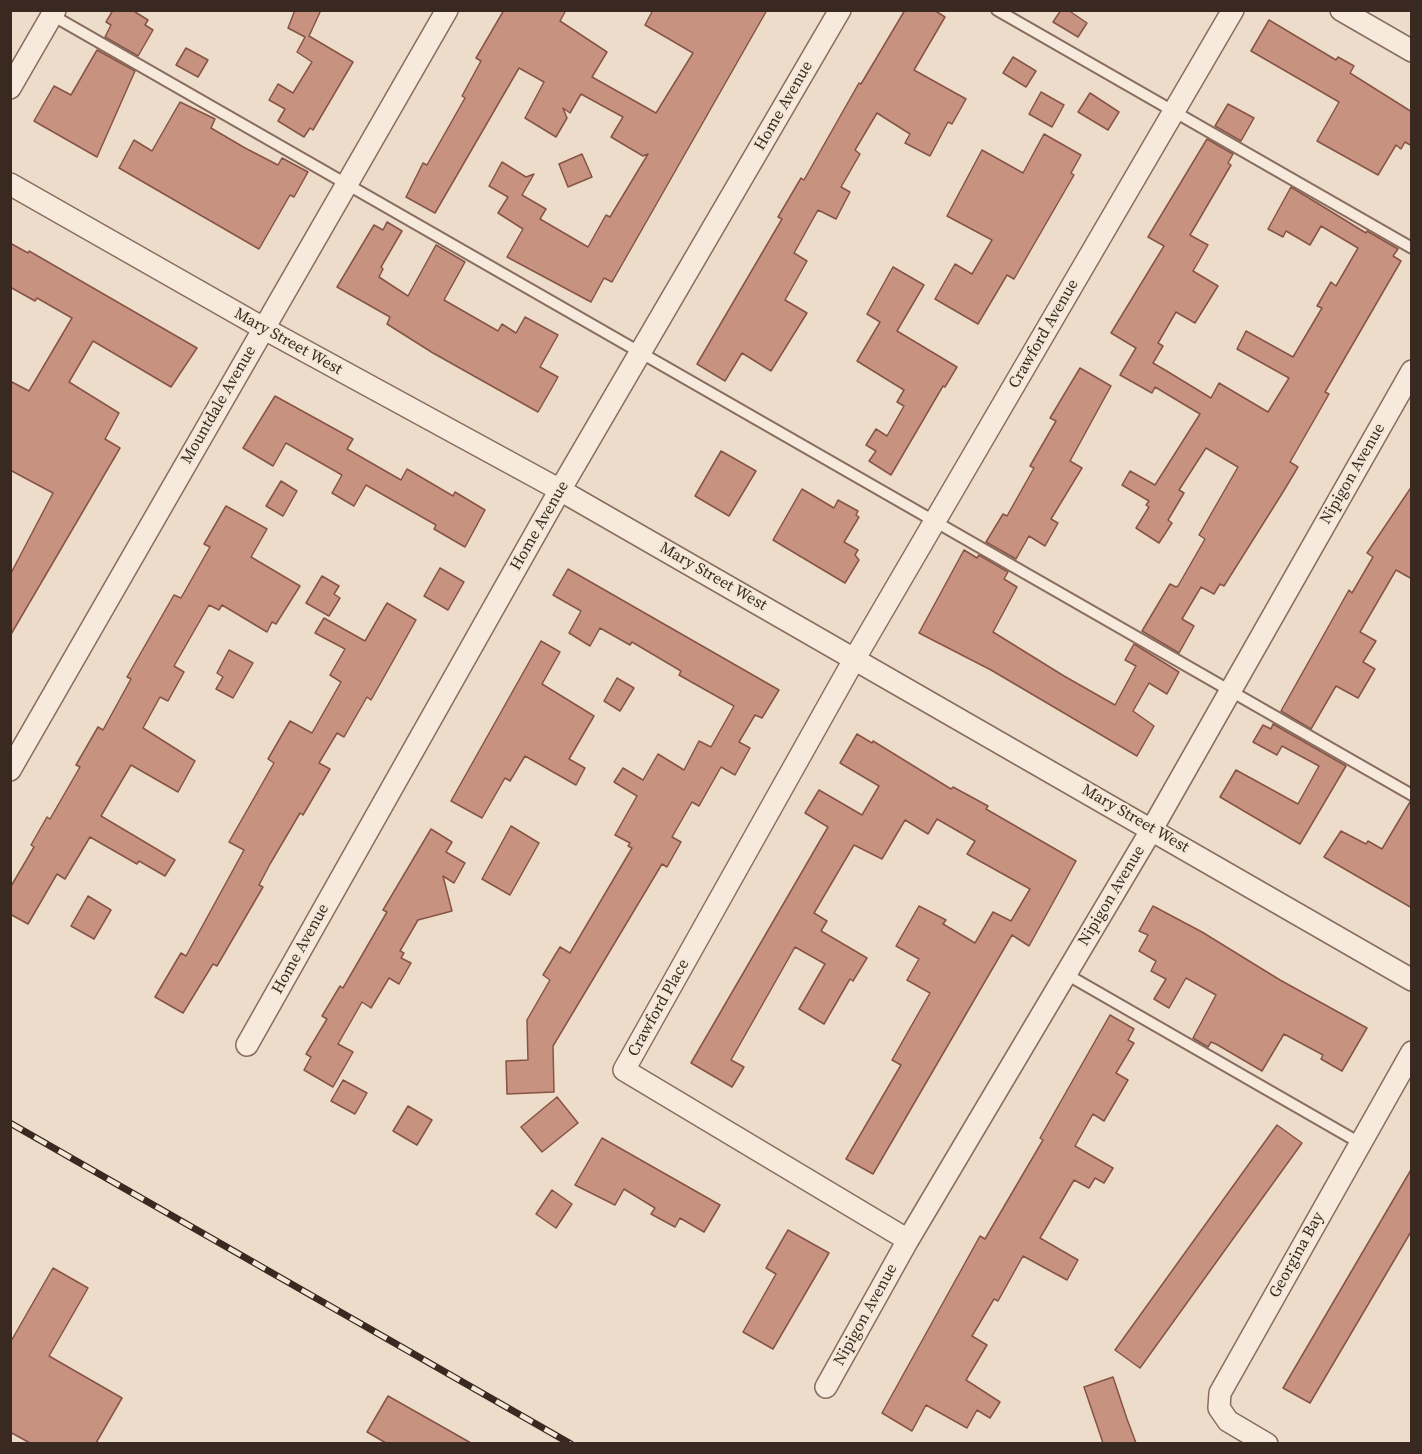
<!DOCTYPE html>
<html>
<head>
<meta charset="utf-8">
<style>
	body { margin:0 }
	#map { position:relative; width:1422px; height:1454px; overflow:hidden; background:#eddcc9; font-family:"Source Serif 4",serif }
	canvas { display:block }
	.frame { position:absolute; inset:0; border:12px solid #392921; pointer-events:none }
</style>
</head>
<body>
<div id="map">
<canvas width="1422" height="1454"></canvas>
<div class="frame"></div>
</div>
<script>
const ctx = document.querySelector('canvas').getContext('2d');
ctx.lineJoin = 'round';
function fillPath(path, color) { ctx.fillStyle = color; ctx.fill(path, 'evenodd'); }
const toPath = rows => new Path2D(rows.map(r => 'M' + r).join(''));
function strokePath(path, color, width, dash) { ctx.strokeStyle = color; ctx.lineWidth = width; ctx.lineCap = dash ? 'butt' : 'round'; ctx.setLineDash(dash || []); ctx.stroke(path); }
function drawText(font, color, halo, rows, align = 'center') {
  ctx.font = font + ' "Source Serif 4",serif'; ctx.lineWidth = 5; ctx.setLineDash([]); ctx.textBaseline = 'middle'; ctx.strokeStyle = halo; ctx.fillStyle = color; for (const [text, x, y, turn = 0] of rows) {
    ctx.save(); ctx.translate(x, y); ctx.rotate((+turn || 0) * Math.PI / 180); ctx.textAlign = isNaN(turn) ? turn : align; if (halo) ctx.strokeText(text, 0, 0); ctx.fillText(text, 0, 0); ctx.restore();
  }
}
const building = toPath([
	[113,10,132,10,148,20,145,25,153,30,138,56,105,37,111,25,106,22,113,10],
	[295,10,321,10,309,36,353,62,313,130,310,128,304,137,278,121,285,109,269,100,278,84,293,93,312,62,297,52,305,37,288,28,295,10],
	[504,10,566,10,560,21,607,52,592,77,656,113,693,53,645,25,653,10,767,10,612,282,604,278,591,302,507,257,523,229,498,213,508,197,489,186,502,162,526,177,534,174,522,195,546,209,540,219,588,247,606,215,610,217,648,154,643,156,611,137,623,117,581,94,570,113,563,108,567,118,556,137,525,118,544,82,519,68,435,213,406,197,423,163,427,165,465,98,462,96,481,61,476,58,504,10],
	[905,10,934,10,945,17,914,70,966,99,952,124,948,122,930,156,905,143,910,134,877,113,855,150,860,154,841,187,850,192,836,219,818,210,794,253,807,261,785,300,807,313,771,371,742,353,725,381,697,364,782,219,778,217,801,178,804,180,859,83,861,84,905,10],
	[1061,10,1068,10,1087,23,1078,37,1053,22,1061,10],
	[1269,20,1336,60,1338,57,1354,66,1350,73,1412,112,1412,146,1405,142,1401,149,1396,145,1378,175,1317,141,1339,102,1251,51,1269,20],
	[186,48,208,60,198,77,176,65,186,48],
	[97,50,135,71,97,157,34,121,54,86,71,95,97,50],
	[1013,57,1036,71,1026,87,1003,73,1013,57],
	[1041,92,1064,105,1052,127,1029,114,1041,92],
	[1090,93,1119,112,1108,130,1078,112,1090,93],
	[180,102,215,119,211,128,245,148,278,165,282,158,308,172,294,197,290,195,259,249,119,168,134,140,152,151,180,102],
	[1228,104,1254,118,1241,141,1215,126,1228,104],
	[1044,134,1081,155,1071,173,1074,175,1014,279,1007,275,978,324,935,299,955,264,972,274,992,240,947,216,982,150,1023,173,1044,134],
	[1207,139,1233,154,1228,163,1231,165,1190,235,1208,245,1193,271,1218,286,1195,323,1176,312,1158,343,1163,346,1153,363,1165,370,1211,398,1219,383,1268,412,1289,378,1237,349,1246,331,1293,357,1322,308,1317,306,1331,282,1336,286,1358,248,1321,226,1310,245,1286,231,1283,237,1268,229,1291,187,1366,233,1367,231,1398,249,1393,256,1401,261,1325,392,1329,394,1290,462,1298,467,1283,492,1224,586,1220,584,1214,594,1201,587,1182,619,1194,626,1179,653,1142,631,1170,584,1176,587,1178,586,1205,539,1199,535,1238,467,1206,448,1179,490,1184,493,1168,520,1172,523,1159,543,1136,528,1149,507,1146,505,1149,501,1122,485,1130,471,1155,485,1200,414,1155,387,1152,393,1120,375,1136,348,1111,333,1164,246,1148,237,1207,139],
	[582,154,592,177,568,187,559,164,582,154],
	[387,222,402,231,381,267,383,269,379,277,408,296,436,245,465,262,444,300,498,331,502,324,516,333,525,317,558,335,540,367,558,377,538,412,433,353,387,324,390,317,337,287,374,225,383,230,387,222],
	[10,243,28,253,29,251,197,348,171,387,93,341,69,382,119,413,105,439,120,448,10,636,10,575,53,493,10,470,10,381,29,391,72,318,37,298,35,301,10,287,10,243],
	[893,267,924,285,897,331,957,367,945,387,943,386,891,475,869,461,876,451,866,445,876,429,887,436,904,406,897,402,904,390,857,361,880,322,867,314,893,267],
	[1080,368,1111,386,1070,461,1082,468,1051,519,1058,523,1045,546,1029,536,1016,559,986,542,1003,514,1007,516,1034,468,1030,466,1056,421,1050,418,1080,368],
	[275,396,353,439,347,449,401,480,407,469,453,496,455,492,485,510,465,547,434,529,436,525,366,485,354,506,332,493,342,475,286,443,273,466,243,448,275,396],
	[721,451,756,471,729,516,695,496,721,451],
	[281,481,297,491,283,516,266,506,281,481],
	[1412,486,1412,579,1396,570,1360,632,1376,641,1363,662,1375,669,1358,698,1336,686,1311,729,1281,711,1349,590,1352,593,1373,557,1367,553,1412,486],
	[802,489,834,508,838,500,858,511,856,515,859,517,844,542,858,550,855,555,859,560,845,583,773,540,802,489],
	[226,506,267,529,251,557,300,586,276,624,272,622,267,632,222,605,219,610,209,605,174,666,184,672,168,701,160,697,143,728,195,761,178,792,131,765,101,816,175,860,165,876,139,861,137,864,90,837,65,879,57,874,28,924,10,914,10,888,34,847,31,845,47,817,50,819,80,767,76,765,98,727,103,730,131,679,127,677,174,595,181,598,210,547,204,544,226,506],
	[964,550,977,558,979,555,1008,572,1004,579,1017,587,993,632,1064,676,1115,705,1136,666,1125,660,1134,644,1179,672,1167,694,1149,683,1133,711,1154,726,1137,756,991,670,919,633,964,550],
	[440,568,464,582,448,610,424,596,440,568],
	[568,569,779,690,762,718,755,715,739,742,750,748,735,775,721,767,699,806,692,802,672,837,681,842,667,867,662,864,553,1046,554,1092,507,1094,506,1061,528,1060,527,1020,550,980,543,975,560,947,570,953,632,848,628,846,630,843,615,835,637,796,614,782,623,768,643,780,658,754,684,770,699,741,711,747,734,706,679,675,681,671,632,642,630,645,600,628,590,646,569,633,581,611,553,595,568,569],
	[322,576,339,586,334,594,340,598,329,616,306,603,322,576],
	[387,603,416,620,371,700,367,697,344,737,337,733,319,763,330,769,303,815,300,813,270,864,259,885,263,887,217,966,213,964,183,1013,155,997,181,953,186,956,244,850,229,842,274,763,268,759,290,721,312,733,341,682,330,675,345,649,315,633,324,618,365,641,387,603],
	[541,641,560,652,542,684,594,716,569,759,585,768,576,785,525,756,510,781,505,778,482,818,451,801,541,641],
	[229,650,253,663,233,698,216,689,223,677,217,673,229,650],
	[617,678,634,688,620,711,604,701,617,678],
	[1273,724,1346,766,1300,844,1220,797,1236,770,1298,804,1319,766,1282,746,1277,755,1253,742,1263,725,1271,729,1273,724],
	[857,734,872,743,873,741,951,789,953,787,988,806,986,809,1076,861,1029,946,1012,935,873,1174,846,1159,901,1065,892,1060,930,993,907,980,919,959,896,946,919,906,946,920,943,924,975,943,993,912,1011,921,1030,889,967,854,975,841,937,819,928,834,905,820,882,859,854,845,814,913,827,921,821,931,867,958,853,981,850,979,824,1024,799,1009,825,964,795,947,731,1060,744,1067,732,1087,691,1063,828,827,805,813,819,790,862,815,879,786,840,763,857,734],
	[1410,802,1412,802,1412,908,1324,857,1341,831,1366,844,1368,841,1382,849,1410,802],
	[511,826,539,843,510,895,482,879,511,826],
	[431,829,452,842,446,852,465,863,454,883,443,876,452,911,418,920,400,951,404,953,401,958,411,963,399,984,389,978,371,1008,362,1002,338,1044,353,1052,333,1087,304,1070,311,1057,306,1054,327,1019,322,1016,340,986,343,988,387,912,383,910,431,829],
	[88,896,111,910,94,939,71,926,88,896],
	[1153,906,1202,932,1280,980,1367,1028,1342,1071,1321,1059,1323,1055,1284,1034,1262,1071,1216,1044,1211,1042,1208,1047,1193,1038,1216,995,1186,978,1169,1008,1154,999,1166,979,1151,971,1156,961,1139,951,1148,935,1139,931,1153,906],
	[1110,1015,1134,1029,1128,1040,1134,1043,1116,1073,1128,1080,1104,1121,1093,1114,1075,1146,1113,1168,1104,1183,1095,1178,1089,1188,1074,1180,1040,1238,1078,1260,1067,1280,1023,1256,998,1301,994,1299,972,1336,987,1345,966,1380,1000,1402,990,1418,977,1410,967,1428,926,1405,912,1431,882,1413,980,1236,985,1239,1043,1140,1040,1138,1110,1015],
	[343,1080,367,1093,355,1114,331,1101,343,1080],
	[557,1097,578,1123,542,1152,521,1127,557,1097],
	[408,1106,432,1120,417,1145,393,1131,408,1106],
	[1277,1125,1302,1143,1140,1368,1115,1350,1277,1125],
	[602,1138,720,1205,704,1232,680,1218,675,1227,651,1214,655,1208,624,1189,615,1205,575,1185,602,1138],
	[1412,1168,1412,1230,1310,1403,1283,1388,1412,1168],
	[552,1190,572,1204,556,1228,536,1214,552,1190],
	[788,1230,829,1253,773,1349,743,1332,776,1274,766,1268,788,1230],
	[53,1268,88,1288,49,1356,122,1398,96,1443,30,1443,10,1432,10,1343,53,1268],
	[1113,1377,1127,1419,1136,1443,1103,1443,1084,1387,1113,1377],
	[388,1396,471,1443,386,1443,367,1432,388,1396]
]);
fillPath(building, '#c89281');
strokePath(building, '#865446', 1.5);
const service = toPath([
	[997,10,1412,248],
	[50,14,1412,795],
	[1066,974,1360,1143]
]);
const minor = toPath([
	[1341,10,1412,51],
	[10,88,55,10],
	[10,184,263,328,560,490,1412,980],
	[10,770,447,10],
	[247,1045,560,490,840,10],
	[908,1240,624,1070,855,658,1233,10],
	[826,1387,908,1240,1152,829,1412,371],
	[1267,1444,1228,1421,1219,1408,1220,1393,1412,1052]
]);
strokePath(service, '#886d5f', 14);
strokePath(minor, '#886d5f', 24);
strokePath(service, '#f7eadc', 10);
strokePath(minor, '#f7eadc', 21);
const rail = toPath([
	[10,1123,571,1444]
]);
strokePath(rail, '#392921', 7);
strokePath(rail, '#f4e7d8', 4.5, [14]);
drawText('16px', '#392921', '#f4e7d8', [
	["Home Avenue",784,106,-60],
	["Crawford Avenue",1044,334,-60],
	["Mary Street West",288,342,29],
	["Mountdale Avenue",219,405,-60],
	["Nipigon Avenue",1353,474,-60],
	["Home Avenue",540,526,-60],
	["Mary Street West",713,577,30],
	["Mary Street West",1135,819,30],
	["Nipigon Avenue",1112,896,-59],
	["Home Avenue",301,949,-61],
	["Crawford Place",659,1008,-61],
	["Georgina Bay",1297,1255,-61],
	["Nipigon Avenue",866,1315,-61]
]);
</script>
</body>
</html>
